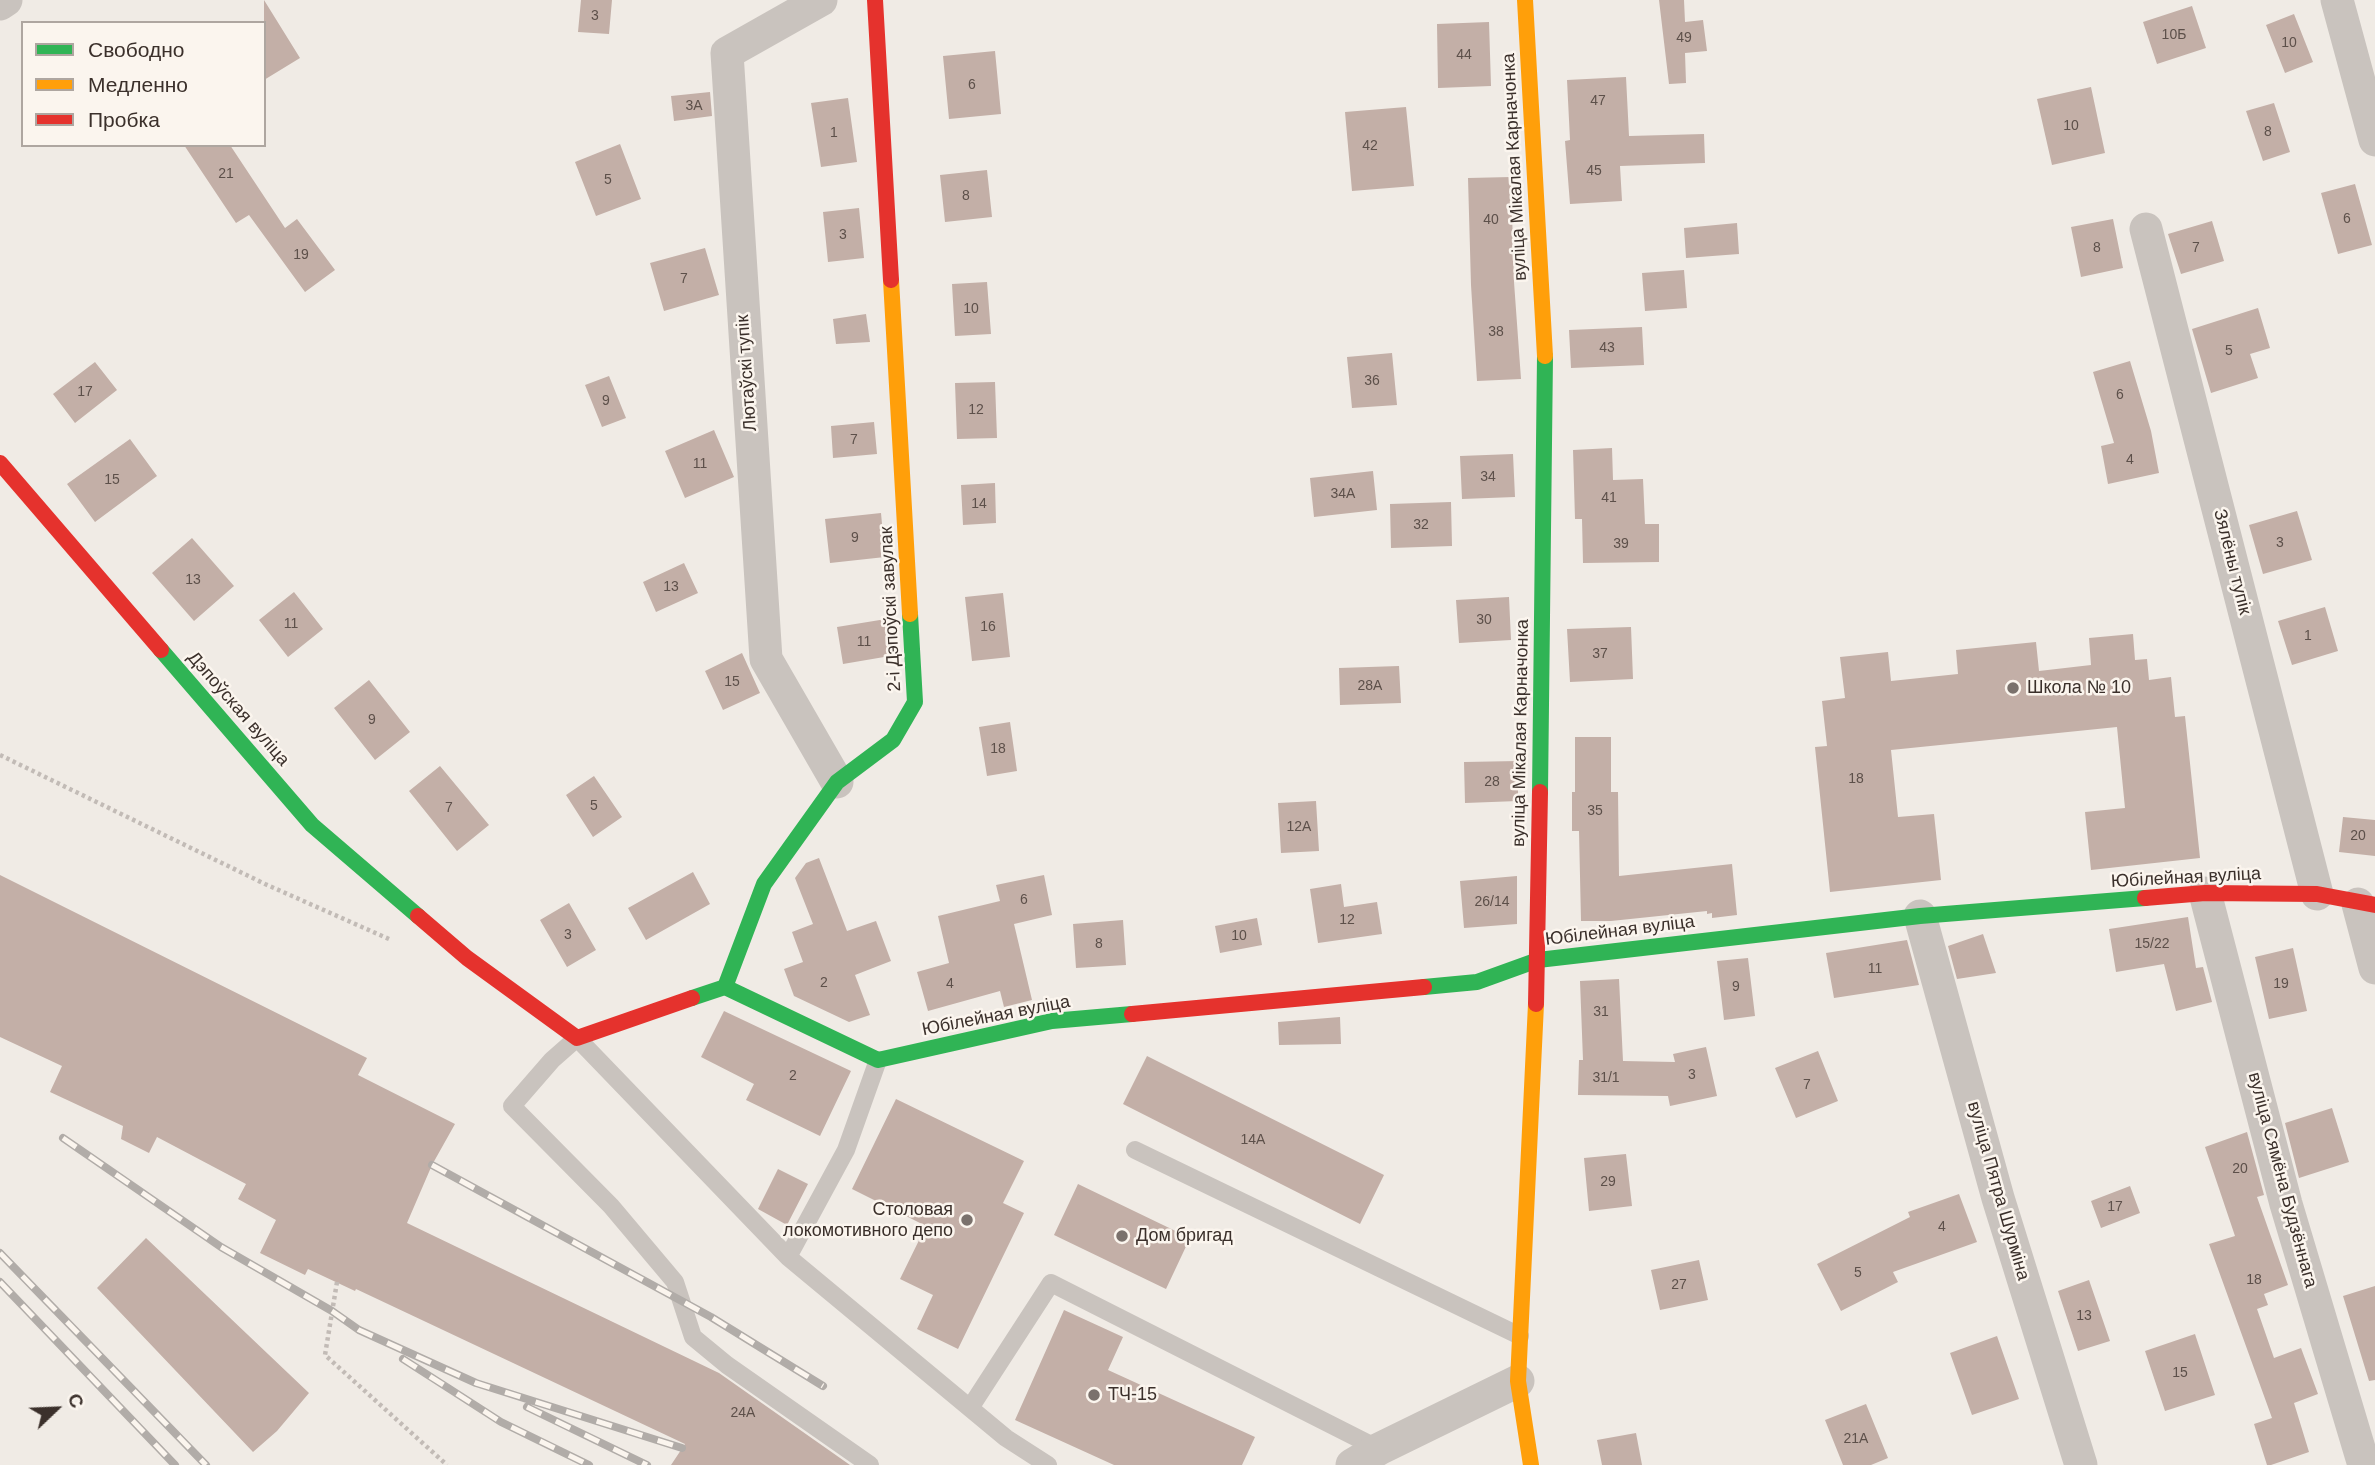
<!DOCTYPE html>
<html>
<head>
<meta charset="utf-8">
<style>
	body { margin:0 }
	#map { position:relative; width:2375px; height:1465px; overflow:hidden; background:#f0ebe5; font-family:Arial,sans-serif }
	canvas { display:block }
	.legend { position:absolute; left:21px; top:21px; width:245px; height:126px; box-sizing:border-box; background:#fbf5ee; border:2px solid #aea6a0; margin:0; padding:9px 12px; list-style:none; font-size:21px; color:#3b302b }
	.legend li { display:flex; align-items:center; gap:14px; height:35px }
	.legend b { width:35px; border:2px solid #aea6a0 }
	.north { position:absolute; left:21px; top:1374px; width:70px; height:70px; -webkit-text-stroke:5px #fbf5ee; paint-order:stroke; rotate:67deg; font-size:19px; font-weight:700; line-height:28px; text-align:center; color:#3b302b }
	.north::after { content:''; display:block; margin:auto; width:24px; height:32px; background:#3b302b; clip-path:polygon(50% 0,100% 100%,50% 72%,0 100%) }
</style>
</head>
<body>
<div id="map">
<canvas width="2375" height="1465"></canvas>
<ul class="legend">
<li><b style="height:9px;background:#30b455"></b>Свободно</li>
<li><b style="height:9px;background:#ff9f0a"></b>Медленно</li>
<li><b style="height:9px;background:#e5322d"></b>Пробка</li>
</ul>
<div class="north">С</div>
</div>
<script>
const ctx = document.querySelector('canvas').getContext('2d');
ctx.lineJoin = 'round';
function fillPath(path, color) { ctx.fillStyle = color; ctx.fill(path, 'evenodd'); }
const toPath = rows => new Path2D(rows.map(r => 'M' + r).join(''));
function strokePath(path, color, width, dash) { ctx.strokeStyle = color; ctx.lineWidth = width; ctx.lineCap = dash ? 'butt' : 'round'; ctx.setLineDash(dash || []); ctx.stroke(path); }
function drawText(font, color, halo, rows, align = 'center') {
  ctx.font = font + ' Arial,sans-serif'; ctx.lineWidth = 5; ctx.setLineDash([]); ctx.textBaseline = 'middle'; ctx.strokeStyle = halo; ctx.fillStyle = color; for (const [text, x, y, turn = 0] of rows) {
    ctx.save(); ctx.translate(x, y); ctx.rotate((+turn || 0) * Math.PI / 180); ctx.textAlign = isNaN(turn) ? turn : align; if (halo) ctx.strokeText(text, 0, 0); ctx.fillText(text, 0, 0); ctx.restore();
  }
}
fillPath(toPath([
	[264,0,300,58,264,80],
	[581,0,612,0,609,34,578,32],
	[1659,0,1684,0,1685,22,1703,20,1707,51,1685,53,1686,83,1669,84],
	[2192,6,2206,48,2157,64,2143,22],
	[2294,14,2313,62,2285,73,2266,25],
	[1489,22,1491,86,1438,88,1437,24],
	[995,51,1001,114,949,119,943,56],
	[1626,77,1629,136,1704,134,1705,163,1620,166,1622,201,1570,204,1565,141,1570,140,1567,80],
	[2091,87,2105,153,2052,165,2037,99],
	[710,92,712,116,674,121,671,96],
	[848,98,857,162,821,167,811,103],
	[2274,103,2290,152,2263,161,2246,111],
	[1406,107,1414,186,1352,191,1345,112],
	[620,144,641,199,596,216,575,162],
	[184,145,230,145,285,228,297,219,335,270,305,292,249,215,236,223],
	[987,170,992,217,945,222,940,175],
	[1511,177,1514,282,1521,379,1477,381,1471,285,1468,178],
	[2355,184,2372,245,2338,254,2321,193],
	[859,208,864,258,828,262,823,212],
	[2113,219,2123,268,2081,277,2071,227],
	[2212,221,2224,261,2181,274,2168,234],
	[1737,223,1739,254,1686,258,1684,228],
	[705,248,719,295,664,311,650,263],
	[1684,270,1687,308,1645,311,1642,273],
	[987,282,991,334,955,336,952,284],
	[2258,308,2270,348,2250,354,2258,378,2211,393,2192,329],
	[866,314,870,342,836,344,833,319],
	[1642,327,1644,365,1571,368,1569,330],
	[1392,353,1397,405,1352,408,1347,357],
	[2130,361,2151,431,2159,473,2108,484,2101,446,2114,443,2093,372],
	[95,362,117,390,75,423,53,394],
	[609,376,626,418,602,427,585,385],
	[995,382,997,438,957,439,955,383],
	[874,422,877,454,833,458,831,426],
	[714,430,734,477,685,498,665,451],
	[130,439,157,476,95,522,67,484],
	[1612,448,1613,480,1643,479,1645,524,1659,524,1659,562,1583,563,1582,519,1575,519,1573,450],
	[1513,454,1515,497,1462,499,1460,456],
	[1373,471,1377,510,1314,517,1310,478],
	[995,483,996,523,963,525,961,485],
	[1451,502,1452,546,1391,548,1390,504],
	[2297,511,2312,560,2263,574,2249,525],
	[881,513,885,557,830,563,825,519],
	[192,538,234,586,194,621,152,573],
	[684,563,698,593,656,612,643,582],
	[294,592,323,629,288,657,259,620],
	[1003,593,1010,657,972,661,965,597],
	[1509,597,1511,640,1459,643,1456,600],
	[2325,607,2338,651,2292,665,2278,621],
	[886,619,890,656,843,664,837,627],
	[1631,627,1633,679,1570,682,1567,629],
	[2133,634,2135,660,2147,659,2149,680,2171,677,2175,717,2185,716,2200,858,2091,870,2085,812,2125,808,2117,727,1891,750,1898,817,1934,814,1941,880,1830,892,1815,747,1827,746,1822,701,1845,698,1840,657,1888,652,1891,681,1958,674,1956,650,2036,642,2039,671,2091,665,2089,638],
	[742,653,760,693,723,710,705,671],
	[1399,666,1401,703,1340,705,1339,668],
	[369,680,410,732,375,760,334,708],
	[1010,722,1017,771,987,776,979,727],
	[1575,737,1611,737,1611,792,1618,792,1619,876,1732,864,1737,915,1712,918,1712,913,1707,914,1707,911,1611,921,1581,921,1579,831,1572,831,1572,792,1575,792],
	[1518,761,1518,801,1465,803,1464,762],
	[440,766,489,825,457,851,409,791],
	[594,776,622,817,593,837,566,795],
	[1316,801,1319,851,1281,853,1278,803],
	[2343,817,2375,820,2375,856,2339,852],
	[819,858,847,931,876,921,891,961,855,975,870,1015,849,1022,794,996,784,969,803,962,792,932,813,924,795,878,806,863],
	[693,872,710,904,646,940,628,908],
	[0,875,367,1058,358,1075,455,1124,432,1165,407,1223,719,1373,850,1465,671,1465,685,1444,356,1289,355,1291,308,1269,305,1275,260,1253,276,1220,238,1199,246,1184,157,1137,149,1153,121,1139,123,1126,50,1092,62,1066,0,1037],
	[1044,875,1052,915,1014,924,1032,1000,1004,1007,1000,991,928,1011,917,972,949,963,938,916,1000,901,996,885],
	[1517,876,1517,924,1464,928,1460,881],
	[1341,884,1344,907,1377,902,1382,934,1318,943,1310,889],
	[569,903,596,950,567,967,540,920],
	[2188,917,2196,968,2203,967,2212,1002,2176,1011,2164,964,2116,972,2109,929],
	[1257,918,1262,945,1220,953,1215,926],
	[1123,920,1126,965,1076,968,1073,924],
	[1983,934,1996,973,1957,979,1948,946],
	[1907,940,1919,985,1834,998,1826,953],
	[2293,948,2307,1011,2269,1019,2255,957],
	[1748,958,1755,1016,1724,1020,1717,961],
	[1619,979,1623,1061,1675,1062,1673,1054,1706,1047,1717,1096,1670,1106,1668,1096,1578,1095,1579,1060,1583,1060,1580,981],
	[724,1011,851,1071,820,1136,746,1100,754,1084,701,1057],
	[1340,1017,1341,1044,1279,1045,1278,1022],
	[1818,1051,1838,1101,1796,1118,1775,1068],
	[1147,1056,1384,1175,1360,1224,1123,1104],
	[896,1099,1024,1161,1003,1203,1024,1213,958,1349,917,1329,933,1295,900,1279,926,1226,852,1189],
	[2332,1108,2349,1162,2299,1178,2285,1123],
	[2247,1132,2264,1195,2257,1197,2288,1285,2264,1294,2268,1305,2257,1309,2274,1358,2301,1348,2318,1394,2294,1403,2309,1452,2271,1465,2267,1465,2254,1424,2272,1418,2209,1244,2235,1236,2205,1147],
	[1626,1154,1632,1206,1589,1211,1584,1158],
	[778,1169,808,1184,787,1225,758,1209],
	[1078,1184,1190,1238,1166,1289,1054,1235],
	[2130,1186,2140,1213,2101,1228,2091,1201],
	[1959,1194,1977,1242,1893,1272,1898,1282,1841,1311,1817,1264,1910,1217,1908,1212],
	[146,1238,309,1393,277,1431,253,1452,97,1288],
	[1699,1260,1708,1300,1660,1310,1651,1270],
	[2089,1280,2110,1341,2078,1351,2058,1291],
	[2375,1286,2375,1380,2369,1381,2343,1296],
	[1064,1310,1123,1337,1108,1370,1255,1437,1242,1465,1114,1465,1015,1420],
	[2195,1334,2215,1395,2165,1411,2145,1351],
	[1997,1336,2019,1399,1972,1415,1950,1353],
	[1866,1404,1888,1458,1871,1465,1843,1465,1825,1420],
	[1636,1433,1642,1465,1602,1465,1597,1440]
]), '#c3afa7');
strokePath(toPath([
	[0,755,265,884,389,939],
	[337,1282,325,1355,447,1465]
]), '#c2bbb6', 4.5, [3.5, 3.5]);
strokePath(toPath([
	[878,1060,846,1150,788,1257,1006,1438,1048,1465],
	[1135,1150,1520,1336],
	[788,1257,577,1038,552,1060,512,1106,611,1206,675,1282,693,1337,727,1365,870,1465],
	[970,1408,1051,1283,1379,1449]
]), '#c9c3be', 18);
strokePath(toPath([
	[821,0,727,53,766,659,837,782],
	[2337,0,2375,140],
	[0,4,6,0],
	[2146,229,2317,894],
	[2205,893,2286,1204,2364,1465],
	[2358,904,2375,968],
	[1920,916,1998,1198,2081,1465],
	[1352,1465,1379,1449,1518,1381]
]), '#c9c3be', 33);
strokePath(toPath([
	[161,650,312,825,418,916],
	[1540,792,1545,356],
	[725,987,878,1060,1052,1021,1132,1014],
	[1424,987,1477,982,1538,960,1920,916,2145,898],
	[692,998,725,987,764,884,837,782,893,740,915,702,910,614]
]), '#30b455', 16);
strokePath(toPath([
	[1525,0,1545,356],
	[891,280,910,614],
	[1531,1465,1518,1381,1536,1004]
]), '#ff9f0a', 16);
strokePath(toPath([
	[875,0,891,280],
	[0,463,161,650],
	[2145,898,2205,893,2317,894,2375,905],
	[418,916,467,958,577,1038,692,998],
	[1536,1004,1540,792],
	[1132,1014,1424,987]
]), '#e5322d', 16);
const rail = toPath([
	[63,1138,221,1247,332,1311,359,1330,476,1383,682,1448],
	[432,1165,711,1317,823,1386],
	[0,1253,206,1465],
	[0,1282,175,1465],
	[403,1359,501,1422,589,1465],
	[527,1407,647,1465]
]);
strokePath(rail, '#b1aca8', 8);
strokePath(rail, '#fbf5ee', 5, [16]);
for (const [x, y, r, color] of [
	[2013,688,7,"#7a716c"],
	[967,1220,7,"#7a716c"],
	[1122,1236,7,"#7a716c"],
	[1094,1395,7,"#7a716c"]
]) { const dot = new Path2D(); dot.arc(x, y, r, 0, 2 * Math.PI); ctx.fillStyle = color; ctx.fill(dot); strokePath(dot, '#fbf5ee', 2.5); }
drawText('14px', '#5d504a', null, [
	["3",595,16],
	["10Б",2174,35],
	["49",1684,38],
	["10",2289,43],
	["44",1464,55],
	["6",972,85],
	["47",1598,101],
	["3А",694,106],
	["10",2071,126],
	["8",2268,132],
	["1",834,133],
	["42",1370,146],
	["45",1594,171],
	["21",226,174],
	["5",608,180],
	["8",966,196],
	["6",2347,219],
	["40",1491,220],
	["3",843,235],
	["8",2097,248],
	["7",2196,248],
	["19",301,255],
	["7",684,279],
	["10",971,309],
	["38",1496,332],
	["43",1607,348],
	["5",2229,351],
	["36",1372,381],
	["17",85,392],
	["6",2120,395],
	["9",606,401],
	["12",976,410],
	["7",854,440],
	["4",2130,460],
	["11",700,464],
	["34",1488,477],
	["15",112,480],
	["34А",1343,494],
	["41",1609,498],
	["14",979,504],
	["32",1421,525],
	["9",855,538],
	["3",2280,543],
	["39",1621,544],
	["13",193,580],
	["13",671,587],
	["30",1484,620],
	["11",291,624],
	["16",988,627],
	["1",2308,636],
	["11",864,642],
	["37",1600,654],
	["15",732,682],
	["28А",1370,686],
	["9",372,720],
	["18",998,749],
	["18",1856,779],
	["28",1492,782],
	["5",594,806],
	["7",449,808],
	["35",1595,811],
	["12А",1299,827],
	["20",2358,836],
	["6",1024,900],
	["26/14",1492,902],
	["12",1347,920],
	["3",568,935],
	["10",1239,936],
	["8",1099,944],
	["15/22",2152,944],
	["11",1875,969],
	["2",824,983],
	["4",950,984],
	["19",2281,984],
	["9",1736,987],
	["31",1601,1012],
	["3",1692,1075],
	["2",793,1076],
	["31/1",1606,1078],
	["7",1807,1085],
	["14А",1253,1140],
	["20",2240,1169],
	["29",1608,1182],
	["17",2115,1207],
	["4",1942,1227],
	["5",1858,1273],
	["18",2254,1280],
	["27",1679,1285],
	["13",2084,1316],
	["15",2180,1373],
	["24А",743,1413],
	["21А",1856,1439]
]);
drawText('18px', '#3b302b', '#fbf5ee', [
	["вуліца Мікалая Карначонка",1515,167,-93],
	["Лютаўскі тупік",747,373,-94],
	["Зялёны тупік",2232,562,76],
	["2-і Дэпоўскі завулак",891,609,-93],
	["Дэпоўская вуліца",238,709,49],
	["вуліца Мікалая Карначонка",1521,733,-89],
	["Юбілейная вуліца",2186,878,-3],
	["Юбілейная вуліца",1620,931,-7],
	["Юбілейная вуліца",996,1016,-11],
	["вуліца Сямёна Будзённага",2282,1180,75],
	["вуліца Пятра Шурміна",1998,1191,74]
]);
drawText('18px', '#3b302b', '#fbf5ee', [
	["Школа № 10",2027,688],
	["Столовая",953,1210,"right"],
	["локомотивного депо",953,1231,"right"],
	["Дом бригад",1136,1236],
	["ТЧ-15",1108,1395]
], 'left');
</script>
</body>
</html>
